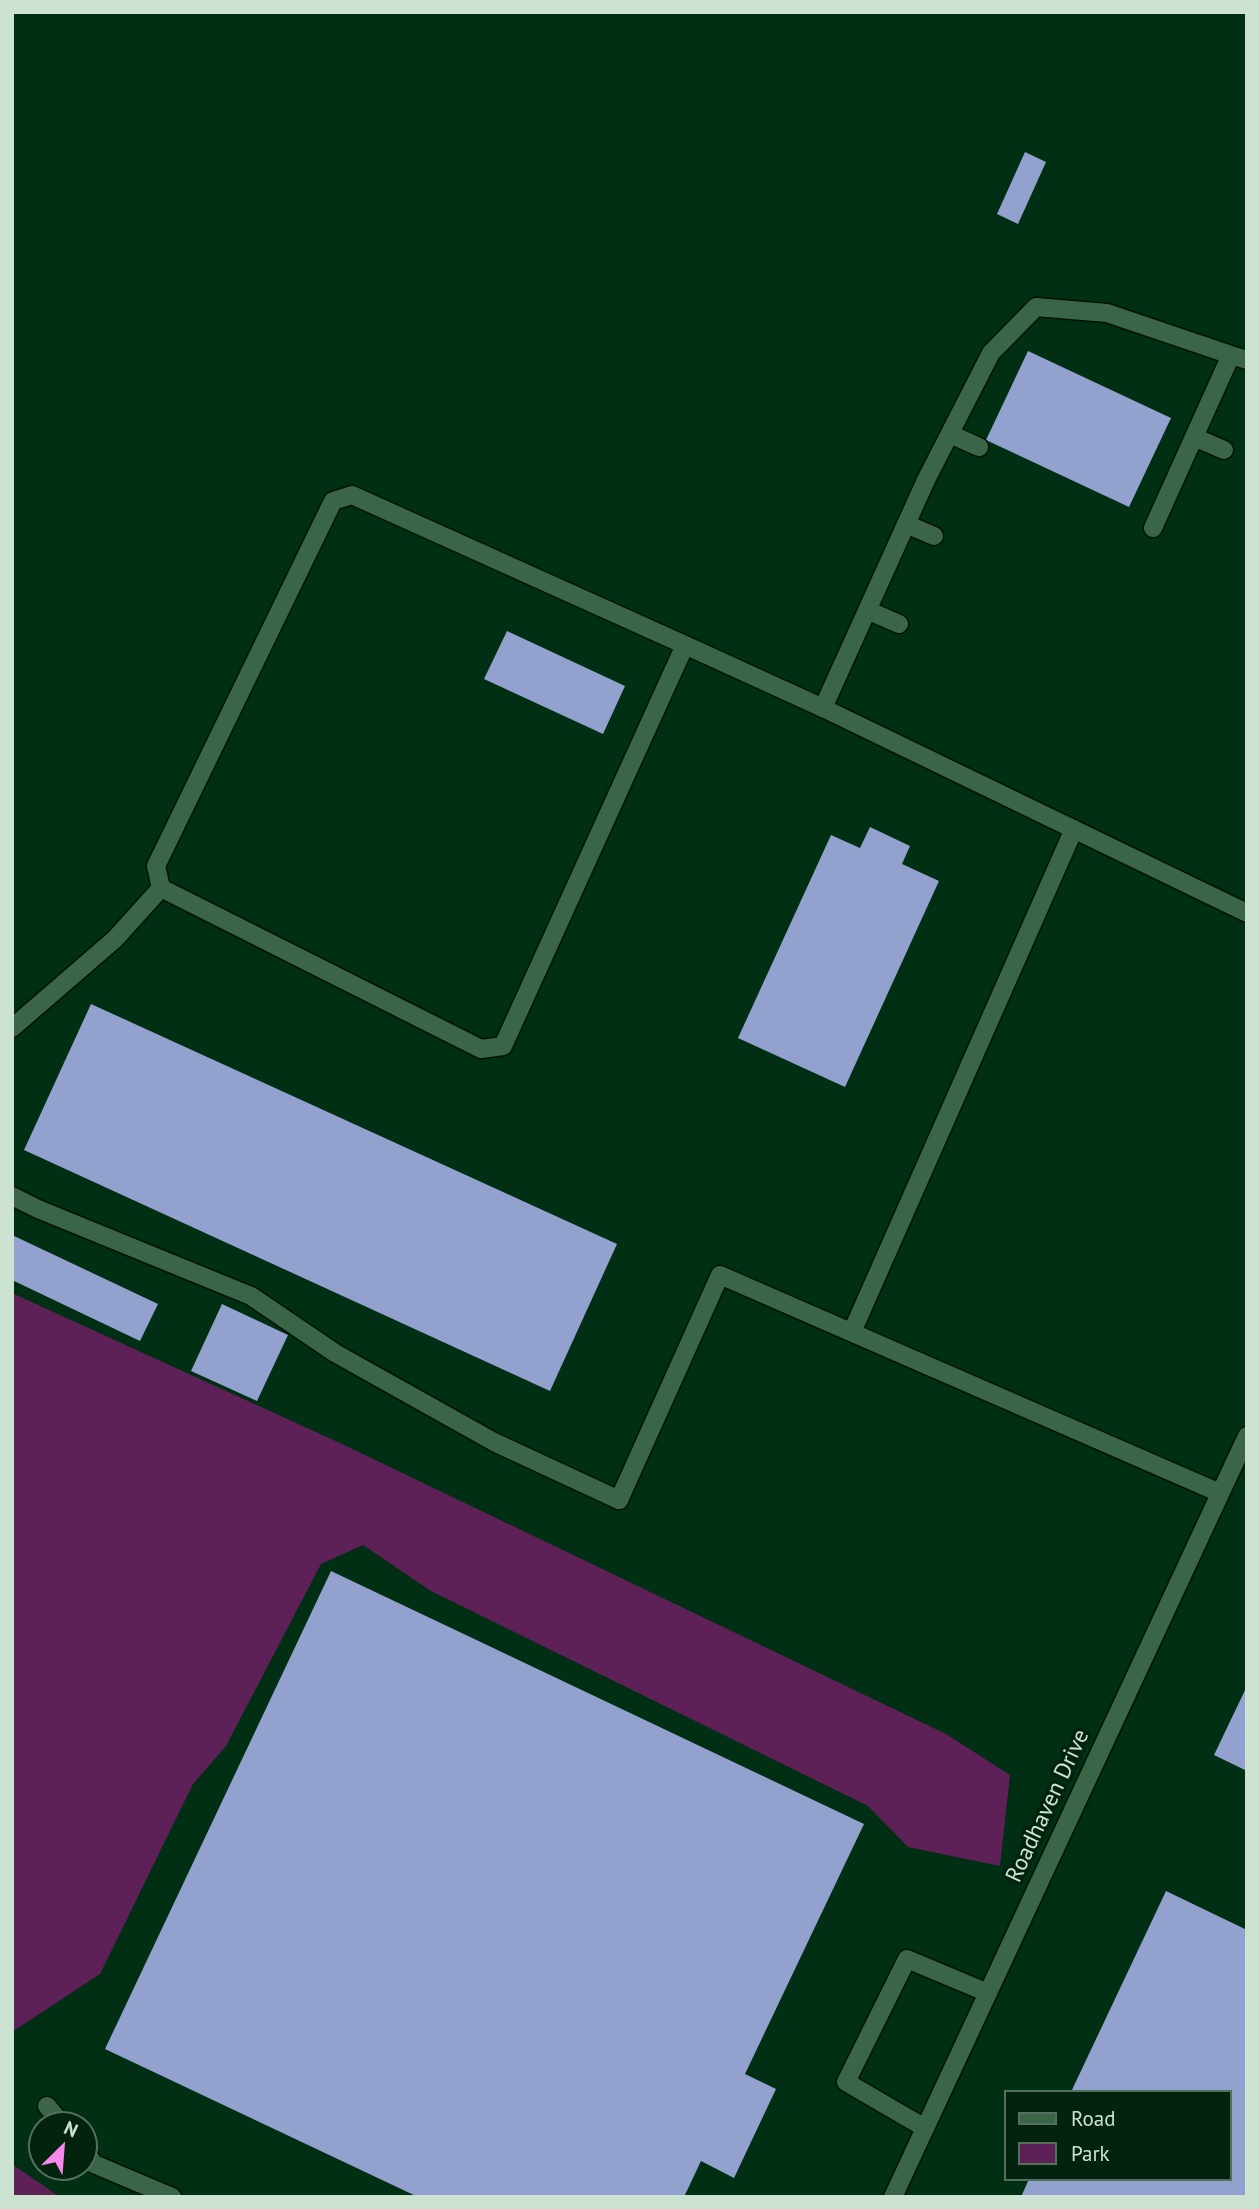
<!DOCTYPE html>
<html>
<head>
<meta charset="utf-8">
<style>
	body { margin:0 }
	#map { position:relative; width:1259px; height:2209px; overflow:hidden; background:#012f14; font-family:"PT Sans",sans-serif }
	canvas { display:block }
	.frame { position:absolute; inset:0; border:14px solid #cce3d1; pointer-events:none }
	.legend { position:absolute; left:1004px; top:2090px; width:228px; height:91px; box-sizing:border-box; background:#03230f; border:2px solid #53705d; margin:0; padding:9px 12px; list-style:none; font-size:21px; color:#cce3d1 }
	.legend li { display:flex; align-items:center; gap:14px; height:35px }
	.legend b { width:35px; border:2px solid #53705d }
	.north { position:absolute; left:28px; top:2111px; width:70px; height:70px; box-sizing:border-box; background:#03230f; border:2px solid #53705d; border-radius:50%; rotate:25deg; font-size:19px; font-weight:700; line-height:28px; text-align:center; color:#cce3d1 }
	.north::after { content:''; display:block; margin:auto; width:24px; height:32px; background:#f888ea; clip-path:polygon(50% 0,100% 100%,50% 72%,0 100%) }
</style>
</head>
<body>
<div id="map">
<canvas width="1259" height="2209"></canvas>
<div class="frame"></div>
<ul class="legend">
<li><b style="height:9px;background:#3a6546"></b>Road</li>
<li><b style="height:19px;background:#5d2057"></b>Park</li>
</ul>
<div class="north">N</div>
</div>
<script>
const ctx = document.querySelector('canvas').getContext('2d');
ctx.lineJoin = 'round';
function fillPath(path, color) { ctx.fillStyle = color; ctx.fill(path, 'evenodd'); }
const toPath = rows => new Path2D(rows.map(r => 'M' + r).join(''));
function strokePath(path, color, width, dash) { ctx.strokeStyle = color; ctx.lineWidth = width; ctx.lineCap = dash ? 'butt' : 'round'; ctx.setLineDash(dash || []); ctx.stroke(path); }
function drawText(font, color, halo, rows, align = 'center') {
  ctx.font = font + ' "PT Sans",sans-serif'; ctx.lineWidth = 7; ctx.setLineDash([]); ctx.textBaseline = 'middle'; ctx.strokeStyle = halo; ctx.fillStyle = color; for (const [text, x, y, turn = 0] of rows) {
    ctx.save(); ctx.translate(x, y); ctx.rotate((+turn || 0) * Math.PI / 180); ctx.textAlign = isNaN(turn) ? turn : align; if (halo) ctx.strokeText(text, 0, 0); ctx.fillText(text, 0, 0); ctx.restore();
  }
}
fillPath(toPath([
	[12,1293,342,1444,946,1734,1010,1775,1000,1866,908,1847,868,1806,431,1591,363,1545,321,1564,226,1746,193,1784,100,1974,12,2032],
	[12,2164,60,2197,12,2197]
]), '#5d2057');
fillPath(toPath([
	[1025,152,1046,162,1018,224,997,214],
	[1028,351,1171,418,1129,507,986,440],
	[507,631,625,686,603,734,484,679],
	[870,827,910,846,902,864,939,881,845,1087,738,1038,831,835,860,848],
	[91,1004,617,1244,550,1391,24,1150],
	[12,1235,158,1304,140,1341,12,1280],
	[222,1304,288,1335,257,1401,191,1371],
	[331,1571,864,1824,745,2074,776,2089,734,2178,701,2161,684,2197,418,2197,105,2049],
	[1247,1686,1247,1771,1214,1755],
	[1166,1891,1247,1930,1247,2197,1021,2197,1029,2179,1229,2179,1229,2092,1071,2092]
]), '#93a1cf');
const service = toPath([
	[950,434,979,447],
	[1194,437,1224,450],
	[906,524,934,536],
	[1153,528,1231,355,1247,360],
	[867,610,899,624],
	[685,645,503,1046,481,1049,161,888,156,866,333,501,352,495,685,645,823,708,926,480,991,353,1036,307,1107,313,1231,355],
	[12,1028,115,939,161,888],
	[12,1196,38,1209,251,1296,335,1353,494,1442,619,1500],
	[47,2106,63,2125],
	[925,2128,846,2082,907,1959,988,1993],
	[84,2151,94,2164,172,2197]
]);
const minor = toPath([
	[823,708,1247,913],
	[852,1332,1074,829],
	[619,1500,720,1275,1220,1493],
	[893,2197,1247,1436]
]);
strokePath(service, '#011406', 21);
strokePath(minor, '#011406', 21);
strokePath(service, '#3a6546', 18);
strokePath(minor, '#3a6546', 18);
drawText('23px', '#cce3d1', '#03230f', [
	["Roadhaven Drive",1048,1806,-65]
]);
</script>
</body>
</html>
